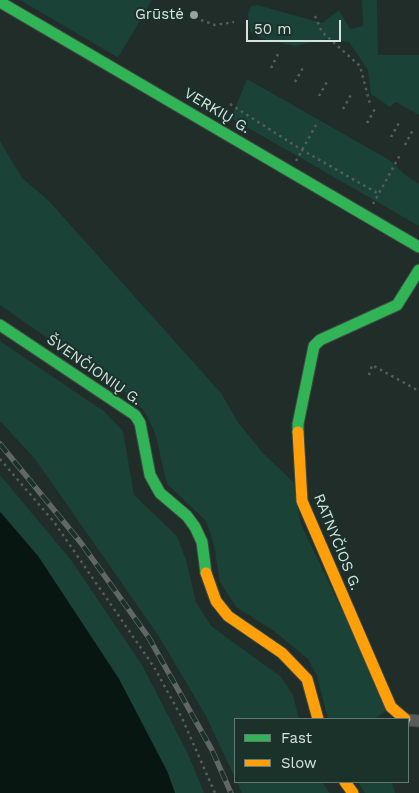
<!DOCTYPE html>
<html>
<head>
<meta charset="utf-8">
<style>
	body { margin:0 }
	#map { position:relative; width:419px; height:793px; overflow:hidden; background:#202d29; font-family:"Work Sans",sans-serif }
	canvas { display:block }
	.legend { position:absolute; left:234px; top:718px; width:175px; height:65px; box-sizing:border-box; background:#1b322b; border:1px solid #657973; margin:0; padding:6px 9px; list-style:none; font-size:15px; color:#d5e3de }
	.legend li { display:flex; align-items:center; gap:10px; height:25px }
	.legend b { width:25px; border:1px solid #657973 }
	.scale { position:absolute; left:246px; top:20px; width:95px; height:22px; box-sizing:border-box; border:2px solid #d5e3de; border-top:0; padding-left:6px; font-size:15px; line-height:18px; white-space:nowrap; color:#d5e3de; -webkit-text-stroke:4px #1b322b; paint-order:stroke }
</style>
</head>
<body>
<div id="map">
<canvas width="419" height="793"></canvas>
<ul class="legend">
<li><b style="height:6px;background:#30b455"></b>Fast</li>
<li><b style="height:6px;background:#ff9f0a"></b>Slow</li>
</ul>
<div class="scale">50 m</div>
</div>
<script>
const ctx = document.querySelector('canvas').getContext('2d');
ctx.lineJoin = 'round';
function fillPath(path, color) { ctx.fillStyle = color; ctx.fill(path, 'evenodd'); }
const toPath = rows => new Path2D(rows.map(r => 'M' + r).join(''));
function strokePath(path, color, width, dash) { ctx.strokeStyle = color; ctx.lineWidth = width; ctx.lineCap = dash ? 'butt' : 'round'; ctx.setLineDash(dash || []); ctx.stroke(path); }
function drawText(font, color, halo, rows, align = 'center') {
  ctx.font = font + ' "Work Sans",sans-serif'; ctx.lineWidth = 4; ctx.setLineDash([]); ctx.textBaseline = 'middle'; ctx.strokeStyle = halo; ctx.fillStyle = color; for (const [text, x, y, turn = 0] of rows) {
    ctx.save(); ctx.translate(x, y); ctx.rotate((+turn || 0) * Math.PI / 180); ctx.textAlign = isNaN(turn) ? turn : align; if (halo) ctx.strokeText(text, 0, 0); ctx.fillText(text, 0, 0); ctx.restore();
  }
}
fillPath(toPath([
	[20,0,152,0,119,56,117,57],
	[364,0,377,0,378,55,419,55,419,115,396,102,390,107,371,94,368,70,349,42,327,39,295,46,260,38,250,31,248,14,251,6,257,5,322,23,339,10,350,29,363,26,362,1],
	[247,79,391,161,405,175,419,184,419,226,231,118],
	[0,141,22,178,48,200,221,393,237,421,262,452,293,482,301,524,389,709,374,719,328,719,317,676,308,659,274,631,236,607,220,582,214,545,206,521,167,484,155,433,146,414,132,397,0,305],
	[0,341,105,412,123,431,134,495,177,536,186,560,196,602,211,626,281,677,293,695,299,719,235,719,235,778,206,716,158,635,35,459,0,421],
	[0,475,71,560,142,665,188,754,204,793,175,793,167,771,119,679,38,556,0,511],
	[237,782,322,782,330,793,242,793],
	[358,782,392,782,395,793,365,793]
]), '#1a4237');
fillPath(toPath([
	[0,512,38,556,119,679,167,771,175,793,0,793]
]), '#081612');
const street = toPath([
	[408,720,419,721]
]);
const fast = toPath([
	[0,2,419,247],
	[0,325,135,415,140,423,150,475,160,493,187,516,195,527,202,542,206,573],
	[298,432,298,424,314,346,320,340,397,305,419,270]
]);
const slow = toPath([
	[298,432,302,501,391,707,405,719],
	[206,573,216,601,228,616,282,653,307,679,318,719],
	[345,782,353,793]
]);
strokePath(street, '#3e4945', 13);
strokePath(fast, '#3e4945', 13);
strokePath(slow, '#3e4945', 13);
strokePath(toPath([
	[315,16,322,32,360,66,370,104],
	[201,20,215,25,234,22],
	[271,68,279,52],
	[295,82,304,66],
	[319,96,328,80],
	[230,104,302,150,379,194],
	[343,109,352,93],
	[367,123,376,107],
	[391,137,400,121],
	[405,145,414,128],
	[296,161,316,125],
	[373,204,400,155],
	[369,375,372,365,419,391],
	[0,459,54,522,154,667,182,718,215,793]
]), '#575d5b', 2.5, [2.5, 4]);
strokePath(street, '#575c5a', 11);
strokePath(fast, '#30b455', 11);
strokePath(slow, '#ff9f0a', 11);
const rail = toPath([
	[0,444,81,543,149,638,212,750,231,793]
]);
strokePath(rail, '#606764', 5.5);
strokePath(rail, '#1b322b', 4, [11]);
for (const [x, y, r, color] of [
	[194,15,5,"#96a39f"]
]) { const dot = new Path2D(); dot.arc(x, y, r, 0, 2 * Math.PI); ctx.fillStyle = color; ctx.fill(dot); strokePath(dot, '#1b322b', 2); }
drawText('15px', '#d5e3de', '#1b322b', [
	["Grūstė",184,15]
], 'right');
drawText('15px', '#d5e3de', '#1b322b', [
	["VERKIŲ G.",217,111,31],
	["ŠVENČIONIŲ G.",94,370,35],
	["RATNYČIOS G.",337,542,68]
]);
</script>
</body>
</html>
